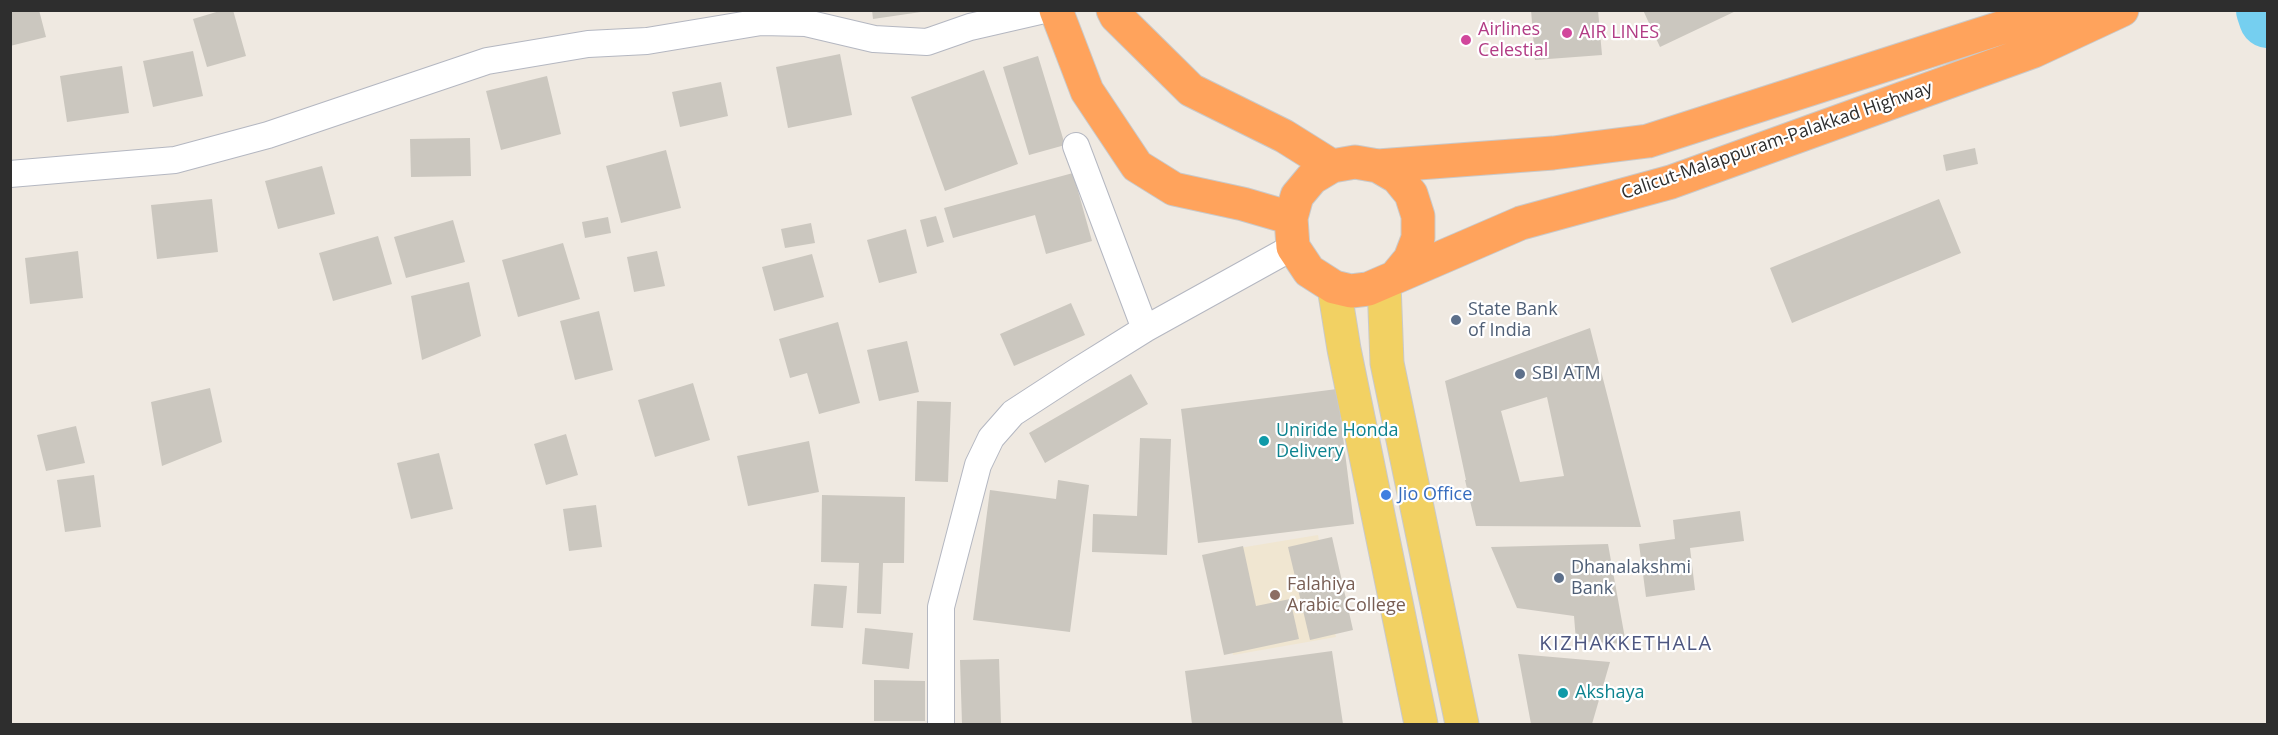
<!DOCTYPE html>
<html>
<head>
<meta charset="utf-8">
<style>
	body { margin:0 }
	#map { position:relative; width:2278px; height:735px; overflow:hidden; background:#efe9e1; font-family:"Open Sans",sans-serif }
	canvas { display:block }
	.frame { position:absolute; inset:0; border:12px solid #2e2e2e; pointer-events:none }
</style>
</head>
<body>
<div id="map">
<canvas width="2278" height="735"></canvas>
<div class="frame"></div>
</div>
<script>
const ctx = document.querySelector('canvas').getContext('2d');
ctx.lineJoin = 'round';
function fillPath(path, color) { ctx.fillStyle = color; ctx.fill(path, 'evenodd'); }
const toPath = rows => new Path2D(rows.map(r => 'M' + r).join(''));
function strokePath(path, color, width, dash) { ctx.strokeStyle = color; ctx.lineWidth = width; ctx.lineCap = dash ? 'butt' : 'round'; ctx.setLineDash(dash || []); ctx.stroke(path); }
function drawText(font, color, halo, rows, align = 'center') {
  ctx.font = font + ' "Open Sans",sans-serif'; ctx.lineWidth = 4.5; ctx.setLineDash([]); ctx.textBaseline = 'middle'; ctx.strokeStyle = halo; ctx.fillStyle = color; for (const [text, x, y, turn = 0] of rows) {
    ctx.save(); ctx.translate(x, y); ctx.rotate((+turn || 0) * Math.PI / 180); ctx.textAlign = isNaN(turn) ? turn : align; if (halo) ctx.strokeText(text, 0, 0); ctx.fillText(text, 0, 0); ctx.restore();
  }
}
fillPath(toPath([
	[1318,535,1336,637,1233,655,1215,552]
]), '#f0e6d1');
strokePath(toPath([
	[2265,10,2268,19]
]), '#75cff0', 58);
fillPath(toPath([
	[10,10,39,10,46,37,10,46],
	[223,10,233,10,246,56,207,67,193,19],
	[872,10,921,10,921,12,873,19],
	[1531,10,1598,10,1602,55,1535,60],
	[1643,10,1738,10,1660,47],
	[193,51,203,96,153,107,143,61],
	[840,54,852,115,788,128,776,67],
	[1038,56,1065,145,1029,155,1003,67],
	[122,66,129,113,67,122,60,76],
	[984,70,1018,164,945,191,911,97],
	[547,76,561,134,501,150,486,91],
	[721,82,728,116,680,127,672,92],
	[470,138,471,176,411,177,410,139],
	[1975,148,1978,164,1946,171,1943,155],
	[666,150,681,208,621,223,606,166],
	[322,166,335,214,278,229,265,181],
	[1073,173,1092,241,1046,254,1035,215,953,238,944,208],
	[212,199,218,252,157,259,151,205],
	[1939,199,1961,253,1792,323,1770,268],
	[936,216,944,242,927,247,920,220],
	[608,217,611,233,585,238,582,222],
	[453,220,465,262,406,278,394,237],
	[811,223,815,243,785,248,781,229],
	[906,229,917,273,879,283,867,240],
	[378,236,392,284,333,301,319,253],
	[563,243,580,299,518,317,502,260],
	[78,251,83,298,30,304,25,258],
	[657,251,665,286,634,292,627,257],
	[812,254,824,297,774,311,762,267],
	[469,282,481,336,422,360,411,296],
	[1071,303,1085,335,1014,366,1000,334],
	[599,311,613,370,575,380,560,321],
	[838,322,860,403,819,414,807,373,790,378,779,339],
	[1590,328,1641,527,1476,526,1465,480,1466,480,1445,381],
	[1547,397,1564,476,1520,482,1501,411],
	[907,341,919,392,879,401,867,350],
	[1131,374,1148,404,1045,463,1029,433],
	[693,383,710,440,655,457,638,400],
	[210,388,222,442,162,466,151,402],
	[1337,389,1354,524,1198,543,1181,409],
	[917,401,951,402,948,482,915,481],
	[76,426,85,463,46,471,37,435],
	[566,434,578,475,546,485,534,444],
	[1140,438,1171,439,1167,555,1092,552,1093,514,1137,516],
	[809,441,819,492,748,506,737,456],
	[439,453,453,509,411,519,397,463],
	[94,475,101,527,65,532,57,480],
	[1058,480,1089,485,1070,632,973,620,990,490,1056,499],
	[822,495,905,497,904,563,883,563,881,614,857,613,859,563,821,562],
	[596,505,602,547,569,551,563,509],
	[1740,511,1744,541,1690,548,1695,590,1646,597,1639,544,1675,539,1673,520],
	[1332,537,1353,630,1310,640,1288,547],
	[1608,544,1626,644,1576,641,1574,616,1517,608,1491,547],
	[1243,546,1256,606,1290,599,1299,639,1224,655,1202,555],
	[814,584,847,586,843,628,811,626],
	[865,628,913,633,909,669,862,664],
	[1332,651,1343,724,1192,724,1185,671],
	[1518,654,1610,662,1592,724,1531,724],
	[999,659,1001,724,962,724,960,660],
	[874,680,925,681,925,721,874,721]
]), '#cbc7bf');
const street = toPath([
	[1076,146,1145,329],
	[10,174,175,160,268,135,487,61,588,44,647,41,761,22,806,23,874,39,927,42,970,27,1044,10],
	[941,724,941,607,978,465,991,438,1013,413,1076,372,1145,329,1293,247]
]);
const primary = toPath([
	[1384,283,1387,363,1462,724],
	[1334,287,1344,349,1421,724]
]);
const highway = toPath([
	[1056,10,1087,91,1137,166,1174,189,1243,204,1291,218],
	[1113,10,1116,16,1191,90,1284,136,1332,166],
	[1378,166,1553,153,1648,141,2019,22,2066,10],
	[1396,276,1410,259,1418,238,1418,216,1411,194,1397,177,1378,166,1355,162,1332,166,1312,178,1297,196,1291,218,1293,247,1309,271,1334,287,1351,291,1368,289,1521,223,1671,182,2034,51,2122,10]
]);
strokePath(street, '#b4b7c1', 28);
strokePath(primary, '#c9c9c9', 35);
strokePath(highway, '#c9c9c9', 35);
strokePath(street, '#fff', 26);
strokePath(primary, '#f2d163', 33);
strokePath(highway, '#ffa35c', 33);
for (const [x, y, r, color] of [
	[1567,33,6,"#d1479c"],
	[1466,40,6,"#d1479c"],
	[1456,320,6,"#5c6f8a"],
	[1520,374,6,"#5c6f8a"],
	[1264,441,6,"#0f9aa8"],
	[1386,495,6,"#3f7fe0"],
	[1559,578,6,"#5c6f8a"],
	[1275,595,6,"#8d6e63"],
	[1563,693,6,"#0f9aa8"]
]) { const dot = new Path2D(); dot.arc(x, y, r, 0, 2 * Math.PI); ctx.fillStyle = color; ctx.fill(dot); strokePath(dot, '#fff', 2); }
drawText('18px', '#b23c85', '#fff', [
	["Airlines",1478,30],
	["Celestial",1478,51],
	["AIR LINES",1579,33]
], 'left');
drawText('18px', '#2e2e2e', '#fff', [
	["Calicut-Malappuram-Palakkad Highway",1777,141,-19]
]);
drawText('18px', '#4e5e75', '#fff', [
	["State Bank",1468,310],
	["of India",1468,331],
	["SBI ATM",1532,374],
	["Dhanalakshmi",1571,568],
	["Bank",1571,589]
], 'left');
drawText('18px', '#0d838f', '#fff', [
	["Uniride Honda",1276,431],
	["Delivery",1276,452],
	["Akshaya",1575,693]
], 'left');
drawText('18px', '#366cbe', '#fff', [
	["Jio Office",1398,495]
], 'left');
drawText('18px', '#785e54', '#fff', [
	["Falahiya",1287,585],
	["Arabic College",1287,606]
], 'left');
ctx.letterSpacing = '1.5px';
drawText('20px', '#4d5680', '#fff', [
	["KIZHAKKETHALA",1626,644]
]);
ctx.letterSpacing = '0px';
</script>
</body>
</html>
